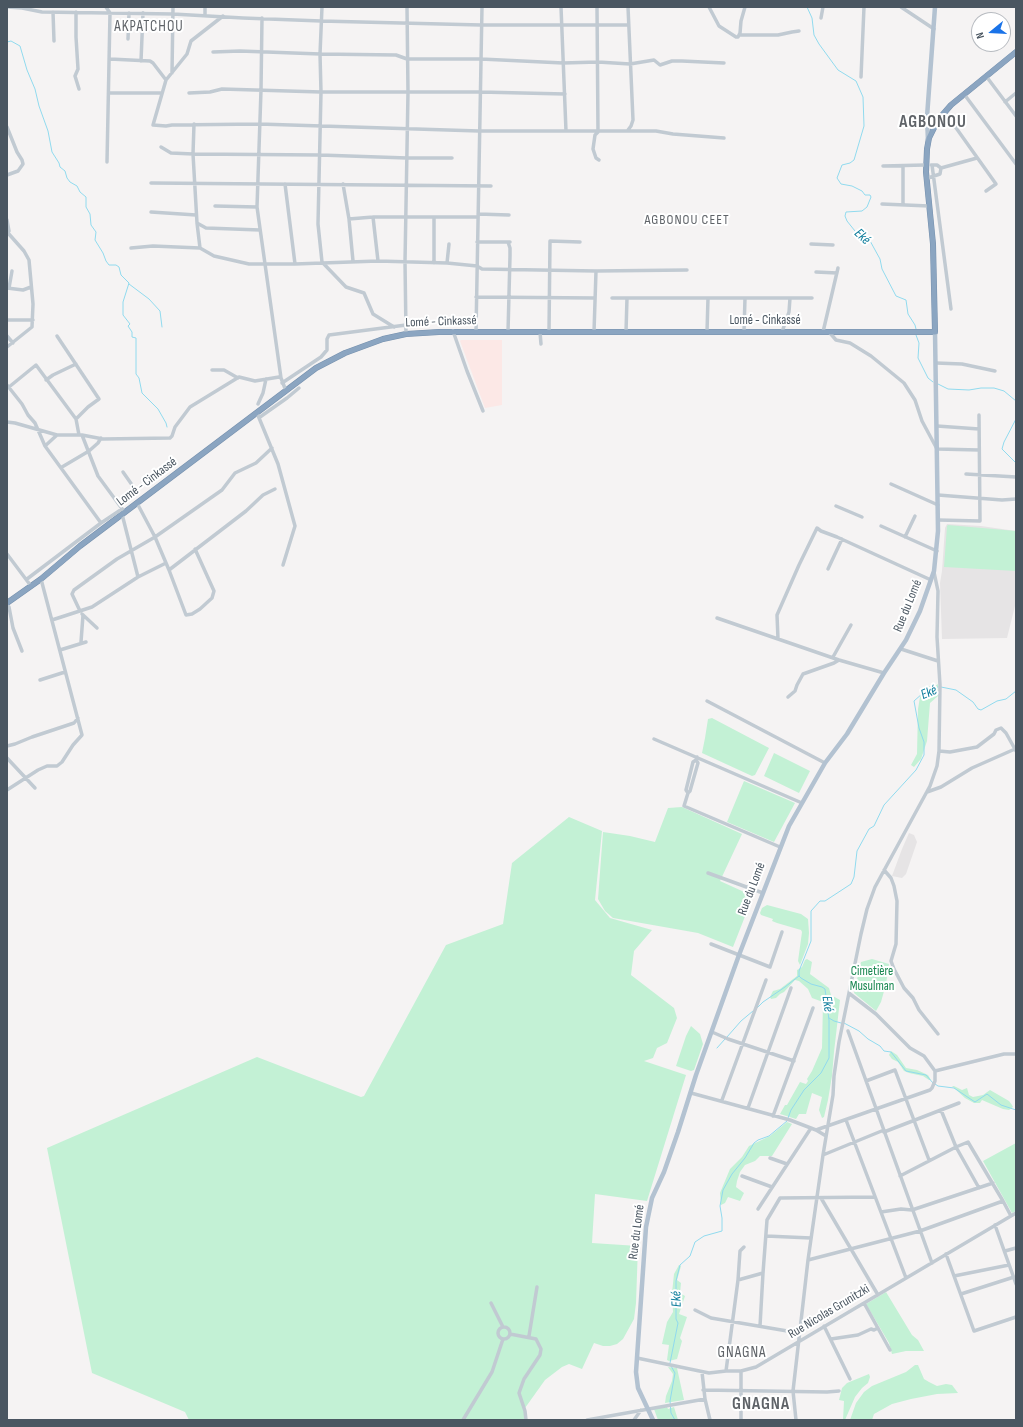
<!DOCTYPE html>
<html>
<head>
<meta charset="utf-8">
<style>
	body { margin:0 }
	#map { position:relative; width:1023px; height:1427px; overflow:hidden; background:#f5f3f3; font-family:"Sofia Sans Condensed",sans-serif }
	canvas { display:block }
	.frame { position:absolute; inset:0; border:8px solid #4a5661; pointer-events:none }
	.north { position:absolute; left:971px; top:12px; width:40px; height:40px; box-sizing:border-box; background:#fff; border:1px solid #b7bbc0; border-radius:50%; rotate:252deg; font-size:11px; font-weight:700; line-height:16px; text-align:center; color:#4a5661 }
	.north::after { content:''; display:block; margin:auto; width:14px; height:18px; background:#1a73e8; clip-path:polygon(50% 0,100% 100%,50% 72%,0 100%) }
</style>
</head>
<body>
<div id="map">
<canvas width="1023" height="1427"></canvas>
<div class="frame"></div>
<div class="north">N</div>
</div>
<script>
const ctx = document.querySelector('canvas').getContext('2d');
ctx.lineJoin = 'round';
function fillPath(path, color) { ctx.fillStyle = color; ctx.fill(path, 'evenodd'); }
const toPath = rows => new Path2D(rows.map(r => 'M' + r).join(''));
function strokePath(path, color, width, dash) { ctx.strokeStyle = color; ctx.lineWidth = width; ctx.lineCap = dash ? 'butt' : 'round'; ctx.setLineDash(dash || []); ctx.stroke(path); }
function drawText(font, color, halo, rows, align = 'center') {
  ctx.font = font + ' "Sofia Sans Condensed",sans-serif'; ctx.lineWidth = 4; ctx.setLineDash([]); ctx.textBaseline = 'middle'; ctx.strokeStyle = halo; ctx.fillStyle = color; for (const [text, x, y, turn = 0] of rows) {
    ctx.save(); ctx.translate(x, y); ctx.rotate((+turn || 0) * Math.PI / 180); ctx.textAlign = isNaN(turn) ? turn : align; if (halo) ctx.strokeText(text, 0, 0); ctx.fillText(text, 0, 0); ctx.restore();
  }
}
fillPath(toPath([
	[947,524,981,526,1016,531,1016,602,1007,638,942,639,940,583,942,571,945,528],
	[909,833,914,835,917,842,906,874,902,878,892,876,902,849]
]), '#e6e4e5');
fillPath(toPath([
	[461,340,502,340,502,405,485,408,460,341]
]), '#fce8e6');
fillPath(toPath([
	[948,525,1016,531,1016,571,944,567,947,526],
	[938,684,938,696,930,703,927,741,921,759,914,767,911,765,917,754,918,709,921,691,925,686,934,687],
	[712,718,769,748,755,775,752,776,702,753,705,738,708,719],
	[774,753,810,771,799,793,764,776],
	[744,781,795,803,774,842,727,822],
	[682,807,742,834,720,881,753,896,733,947,698,933,613,918,605,911,598,899,603,832,630,836,655,842,668,808],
	[569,817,602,831,595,900,610,918,652,930,634,951,631,975,674,1008,677,1018,667,1043,657,1048,653,1058,644,1061,686,1075,647,1201,595,1194,592,1243,638,1246,636,1303,634,1319,623,1339,617,1344,610,1346,603,1346,594,1343,582,1369,569,1364,562,1367,545,1380,525,1408,524,1420,189,1420,185,1412,92,1373,47,1148,257,1057,361,1097,364,1096,446,945,503,924,512,863],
	[767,905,801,914,808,919,809,933,808,944,800,965,798,961,802,932,801,930,777,923,772,921,773,919,761,915,760,913,762,908],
	[807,959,812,962,810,974,829,988,831,995,840,1000,834,1052,832,1076,828,1100,824,1117,822,1118,819,1110,822,1097,812,1093,806,1114,799,1114,796,1119,780,1114,785,1105,787,1105,800,1082,806,1084,808,1081,807,1079,812,1071,822,1048,823,1002,812,998,808,989,799,981,795,980,784,992,780,994,776,998,771,999,770,997,773,991,780,989,797,976,797,970,802,967,805,960],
	[872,959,889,964,886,984,881,1002,876,1011,854,993,861,962],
	[691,1026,700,1034,703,1044,694,1070,691,1071,676,1066,686,1036],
	[891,1051,897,1055,906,1068,917,1070,928,1075,931,1080,929,1080,923,1076,909,1073,904,1071,898,1062,892,1059,889,1055],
	[952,1086,954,1086,962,1090,967,1088,969,1095,973,1097,983,1095,990,1090,1009,1101,1012,1105,1013,1107,1009,1110,1003,1109,982,1100,980,1103,974,1103,965,1098],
	[787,1122,792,1124,772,1156,760,1156,755,1161,745,1165,740,1172,737,1181,736,1187,744,1193,740,1201,728,1197,725,1203,721,1205,720,1193,730,1169,742,1157,749,1146,770,1136],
	[1016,1143,1016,1211,1012,1213,983,1161],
	[679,1265,681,1266,677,1280,681,1283,680,1293,685,1296,679,1314,687,1317,680,1338,682,1341,677,1359,669,1361,667,1360,669,1345,662,1344,667,1322,673,1312,672,1293,674,1274],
	[886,1292,912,1335,918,1340,924,1351,906,1351,892,1354,889,1343,866,1304],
	[915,1365,918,1365,924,1379,929,1382,937,1386,946,1384,952,1385,958,1393,937,1394,911,1399,892,1404,874,1414,872,1420,850,1420,856,1403,864,1392,872,1386,906,1372],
	[668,1367,677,1368,684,1400,665,1403,666,1396,672,1381,673,1374],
	[869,1374,870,1377,868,1383,862,1388,855,1397,845,1420,843,1420,844,1401,839,1400,842,1388,847,1383],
	[667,1407,668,1409,674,1407,678,1420,658,1420,654,1409]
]), '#c3f1d5');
strokePath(toPath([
	[807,7,812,18,814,35,819,44,838,70,856,81,863,97,864,126,854,160,850,163,842,165,837,178,841,184,852,186,862,191,865,195,870,195,871,197,867,207,862,211,846,212,845,216,847,221,859,236,869,239,880,259,882,269,896,296,906,300,908,314,915,325,916,329],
	[7,42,11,41,20,46,27,70,35,89,39,106,48,131,52,152,59,163,60,167,65,171,67,178,70,182,77,186,80,192,86,197,86,207,90,214,91,225,96,232,95,240,103,253,106,261,109,265,116,265,119,267,121,275,129,283,123,302,123,315,130,324,128,326,132,332,132,337,136,338,136,374,139,378,142,393,158,409,166,423,167,427],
	[129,284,149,299,160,311,162,327],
	[916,335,919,343,918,358,928,378,933,382],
	[938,384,948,389,969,390,981,388,994,388,1004,391,1016,401],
	[1016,419,1004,442,1002,449,1016,463],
	[941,687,956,690,973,702,978,709,981,710,997,701,1006,699,1016,691],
	[757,1008,763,1002,785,987,799,976],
	[829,1018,834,1021,841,1023],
	[844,1023,859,1031,868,1039,880,1046,884,1051,891,1052,906,1071,926,1075,933,1083],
	[727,1037,741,1021,753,1011],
	[717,1048,725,1039],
	[935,1084,938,1086,954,1088,975,1102,987,1094,1001,1105,1016,1110],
	[788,1118,791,1110,804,1090,821,1073,829,1058,829,1020,825,989,822,987,811,984,801,978,799,976,799,971,811,941,811,911,820,901,825,901,851,884,854,877,857,851,869,829,874,826,884,805,916,770,924,755,924,742,919,728,914,701,923,693,938,687],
	[670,1363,678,1323,676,1319,676,1281,680,1265,690,1256,695,1242,704,1236,722,1231,722,1218,720,1206,723,1190,732,1174,745,1158,754,1143,758,1140,769,1136,787,1121],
	[671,1366,675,1373,670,1401,671,1413,675,1420]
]), '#90daee', 1);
const highway = toPath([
	[927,117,931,119,938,120],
	[7,603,41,579,80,546,316,368,345,353,383,339,406,334,439,332,935,332,933,244,926,172,927,149,929,138,938,120,951,105,1016,52]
]);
strokePath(highway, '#7690ad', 6);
strokePath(toPath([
	[7,7,22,8,42,12,173,14,243,18,321,21,481,25,628,25],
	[106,7,110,13,107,162],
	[322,7,320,54,321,92,318,224,322,262,346,287,364,293,373,314,394,327],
	[561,7,566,131],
	[597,7,598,132,595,135,593,149,596,158,599,160],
	[709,7,719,26,736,37,738,37,740,33,741,21,745,7],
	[901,7,934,29],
	[53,12,54,41],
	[76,12,76,37,78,69,75,76,79,89],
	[205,15,205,7],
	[223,16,191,41,187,54,166,80,153,125,166,126,172,125,259,124,479,131,656,131,673,134,724,138],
	[262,18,261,90,257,207,281,378,286,391],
	[821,18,823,7],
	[740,35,778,35,792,32,799,31],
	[128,39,129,13],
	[213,52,240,51,320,54,396,55,407,59,481,59,563,63,598,62,630,64,654,60,660,65,672,61,682,61,724,63],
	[110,59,150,61,153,63,166,80],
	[141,61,143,13],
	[172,73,173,7],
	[986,76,1016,116],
	[861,77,864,7],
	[109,93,161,93],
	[189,93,210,92,222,89,321,92,480,92,565,94],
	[964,94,1016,164],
	[1005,102,1016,93],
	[943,114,954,125,996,184,986,191],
	[194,124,193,154,197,223,200,248],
	[7,127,17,152,22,160,23,164,18,171,7,175],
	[628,130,631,126,633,120,628,7],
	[161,147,171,153,193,154,320,155,407,158,452,158],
	[931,165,937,165,941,168,977,158],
	[932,165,951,309],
	[883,166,925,165],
	[903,166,903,204],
	[928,178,940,174,941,168],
	[151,183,491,186],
	[285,184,295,264],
	[343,184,349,219,353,261],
	[882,204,929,206],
	[215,206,257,207],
	[151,212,196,215],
	[478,214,509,215],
	[373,217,378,261],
	[434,218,434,263],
	[349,219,373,217,478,217],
	[7,220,9,231,8,233,24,251,29,260,33,304,32,327,7,347],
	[197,223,206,228,260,230],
	[477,242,510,242],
	[508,242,510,248,510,256,508,332],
	[811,244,833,245],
	[131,248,153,246,200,248,214,256,249,264,295,264,378,261,447,263,477,266,482,269,596,271,687,270],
	[447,263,449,244],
	[816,272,837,273],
	[7,288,23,290,31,287],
	[9,288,12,271],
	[476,297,595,298],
	[612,298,812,298],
	[7,320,33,320],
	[453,331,467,371,483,411],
	[476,332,482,7],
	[540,332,541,344],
	[549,332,550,241,580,242],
	[594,332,596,271],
	[626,332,627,298],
	[707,332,708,298],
	[744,332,745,298],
	[782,332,789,312,790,298],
	[823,332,838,268],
	[830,333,836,340,850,343,871,356,904,383,915,400,922,421,937,449,979,450],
	[406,334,405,262,408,92,407,7],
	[7,336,13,343],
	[57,336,99,399,88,407,76,419],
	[936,363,962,364,995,371],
	[212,370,224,370,238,378],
	[46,380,53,375,76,364],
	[282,383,321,357,327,350,327,339,329,335,406,325],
	[7,385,22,404,28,415,35,423,45,446,101,523],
	[9,387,36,365,76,419,79,435],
	[258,404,263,393,266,379],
	[257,413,278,464,295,526,283,565],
	[260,417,287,398,299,388],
	[7,422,15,423,57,435,82,435,103,439,170,438,172,436,175,427,190,407,239,377,255,381,279,377,281,378],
	[937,426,979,429],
	[82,435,98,476,123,510],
	[45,446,57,435],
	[62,467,89,451,98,443,101,438],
	[966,474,1016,477],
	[891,484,938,505],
	[938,495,1002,500,1016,499],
	[137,503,155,537,169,570,186,615,192,614,200,609,212,598,214,591,195,549],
	[120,505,137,492,123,472],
	[836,506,862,517],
	[122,514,138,577],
	[938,520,980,521,979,415],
	[881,526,937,551],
	[905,537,915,516],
	[7,554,31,586],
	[828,569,842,539],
	[169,570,246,511,263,495,275,489],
	[27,579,101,523,122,509],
	[7,605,9,607,13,628,22,651],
	[80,611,72,594,74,590,117,559,155,537,222,490,235,473,256,463,272,448],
	[82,614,97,628],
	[717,618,839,660,884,673],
	[52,620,92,607,138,577,166,563],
	[778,639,777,615,799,565,817,528,821,531,837,537,931,580],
	[81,642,83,615],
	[901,649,938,661],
	[60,650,86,642],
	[833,657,851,625],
	[40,680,65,672],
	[788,697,795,691,797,685,803,674,834,663,839,660],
	[707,701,825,763],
	[654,739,802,803],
	[7,746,15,744,32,737,74,723,78,718],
	[939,751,950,752,977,747,994,734,996,730,1001,728,1006,733,1016,751],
	[697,757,696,760,698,763,690,791,688,793,684,806,780,847],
	[7,758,35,788],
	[7,790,38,770,47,766,57,766,62,762,73,745,82,735,41,579],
	[927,792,941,787,972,768,1015,749],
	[688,793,686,790,693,762,696,760],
	[884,870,891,878,894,886,897,901,896,944,891,961,894,969,904,988,913,998,919,1010,938,1034],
	[708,873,763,893],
	[711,944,770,967,782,932],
	[850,994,876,1014,910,1048,924,1056,935,1071,1004,1054,1016,1054],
	[848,1031,932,1263],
	[712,1032,728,1039,794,1061],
	[866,1081,895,1070,929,1160],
	[691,1093,790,1120,816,1130,826,1136],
	[722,1100,766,980],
	[748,1108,791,988],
	[941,1110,956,1147,979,1188],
	[773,1116,813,1008],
	[846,1120,906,1278],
	[816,1130,930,1090,932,1088,935,1081,935,1071],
	[884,1132,959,1103],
	[823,1155,884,1130],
	[770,1158,787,1164],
	[742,1176,772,1187],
	[900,1176,956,1147,968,1142,1003,1201],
	[821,1198,878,1295],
	[758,1209,811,1128],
	[881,1212,901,1209,912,1210,993,1183],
	[995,1225,1016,1284],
	[766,1236,811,1238],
	[1005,1251,1016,1248],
	[946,1254,974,1331,1016,1317],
	[808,1260,920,1231,1003,1201,1011,1216],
	[954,1276,1009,1265],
	[738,1280,740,1251,744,1247],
	[961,1294,1014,1277],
	[491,1303,503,1327],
	[864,1303,890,1350],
	[695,1310,711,1318,799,1333],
	[760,1326,763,1273],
	[824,1326,850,1379],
	'498 1333a6 6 0 1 1 12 0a6 6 0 1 1-12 0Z',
	[510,1334,536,1339,541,1349,540,1355,524,1379,519,1393,525,1411,526,1420],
	[529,1336,537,1287],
	[831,1339,858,1335,871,1329,874,1330,878,1328],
	[637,1358,709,1373,726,1371,741,1371,756,1367,1016,1213],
	[726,1371,738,1280,763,1273,767,1220,780,1198,875,1197],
	[741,1371,741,1420],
	[702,1372,705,1399,710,1420],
	[703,1390,827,1392,839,1391],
	[463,1420,492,1372,503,1339],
	[587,1420,705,1399],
	[634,1420,641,1410],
	[796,1420,793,1391,808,1260,823,1155,833,1095,834,1076,839,1042,861,934,867,909,875,887,930,786,937,766,939,751,940,685,937,637,938,591,934,572]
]), '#c1cad2', 3.5);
strokePath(toPath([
	[928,141,927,117,935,7],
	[653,1420,638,1388,636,1372,646,1227,652,1198,664,1172,678,1132,696,1075,739,955,789,826,825,763,847,734,884,673,906,640,920,611,934,571,938,531,935,332]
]), '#b3c2d1', 4.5);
strokePath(highway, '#8ba5c1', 5);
drawText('13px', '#4a5661', '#fff', [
	["Lomé - Cinkassé",765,321],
	["Lomé - Cinkassé",441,322,-2],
	["Lomé - Cinkassé",147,482,-37],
	["Rue du Lomé",908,606,-68],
	["Rue du Lomé",752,889,-69],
	["Rue du Lomé",637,1232,-83],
	["Rue Nicolas Grunitzki",829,1312,-31]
]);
drawText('13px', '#17864f', '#fff', [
	["Cimetière",872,972],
	["Musulman",872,987]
]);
ctx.letterSpacing = '1px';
drawText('14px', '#5f6368', '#fff', [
	["AGBONOU CEET",687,220]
]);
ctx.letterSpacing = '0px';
drawText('italic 14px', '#0c7c9b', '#fff', [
	["Eké",862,237,44],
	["Eké",929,693,-23],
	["Eké",827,1004,82],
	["Eké",677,1299,-92]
]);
ctx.letterSpacing = '1px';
drawText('15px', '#5f6368', '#fff', [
	["AKPATCHOU",149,27],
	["GNAGNA",742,1353]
]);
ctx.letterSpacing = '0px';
ctx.letterSpacing = '1px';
drawText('bold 17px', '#5f6368', '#fff', [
	["AGBONOU",933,123],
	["GNAGNA",761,1405]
]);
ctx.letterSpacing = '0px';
</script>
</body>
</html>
